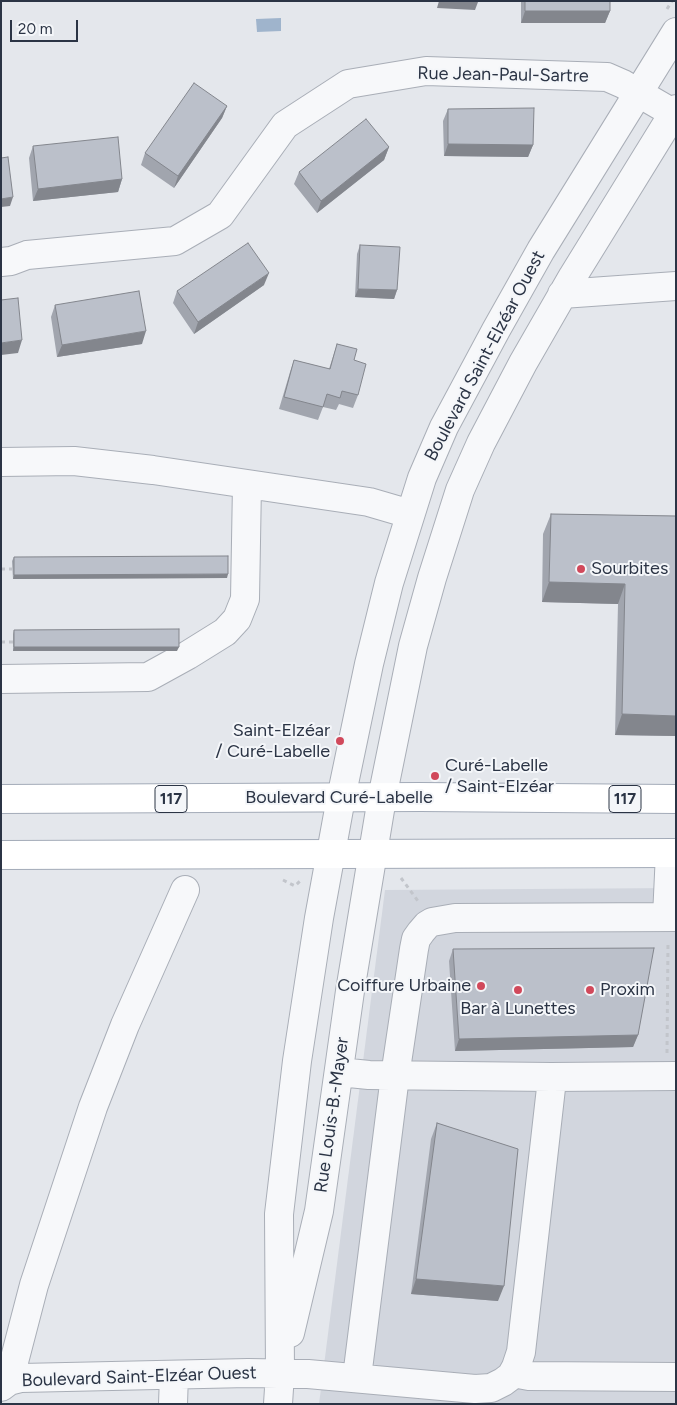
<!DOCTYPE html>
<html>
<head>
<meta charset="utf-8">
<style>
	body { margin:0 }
	#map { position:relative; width:677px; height:1405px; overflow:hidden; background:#e4e7ec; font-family:Figtree,sans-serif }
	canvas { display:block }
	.frame { position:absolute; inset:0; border:2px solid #2b3445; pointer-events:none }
	.scale { position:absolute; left:10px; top:20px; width:68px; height:22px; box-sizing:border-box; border:2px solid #2b3445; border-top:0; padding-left:6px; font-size:15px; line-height:18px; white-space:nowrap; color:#2b3445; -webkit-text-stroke:4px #f4f6f9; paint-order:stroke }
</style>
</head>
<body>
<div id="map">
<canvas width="677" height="1405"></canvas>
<div class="frame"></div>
<div class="scale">20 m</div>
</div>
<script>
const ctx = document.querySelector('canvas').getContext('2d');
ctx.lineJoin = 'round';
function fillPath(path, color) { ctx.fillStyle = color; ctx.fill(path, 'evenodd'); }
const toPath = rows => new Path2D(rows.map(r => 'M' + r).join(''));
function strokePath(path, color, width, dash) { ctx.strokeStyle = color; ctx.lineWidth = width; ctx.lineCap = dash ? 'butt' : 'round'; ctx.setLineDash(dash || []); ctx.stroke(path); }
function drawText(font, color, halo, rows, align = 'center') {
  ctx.font = font + ' Figtree,sans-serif'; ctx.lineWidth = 4; ctx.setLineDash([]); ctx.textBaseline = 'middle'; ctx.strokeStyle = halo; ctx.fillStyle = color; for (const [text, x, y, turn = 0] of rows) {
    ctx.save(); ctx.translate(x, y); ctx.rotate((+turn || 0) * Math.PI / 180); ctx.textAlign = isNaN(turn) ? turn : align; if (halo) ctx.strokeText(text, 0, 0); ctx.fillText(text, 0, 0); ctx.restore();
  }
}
fillPath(toPath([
	[676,888,676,1404,319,1404,385,890]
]), '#d2d6de');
fillPath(toPath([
	[281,18,281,31,257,32,256,19]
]), '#9fb4cc');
const minor = toPath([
	[1,262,11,261,27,255,175,241,220,215,285,125,348,84,426,71,607,77,623,84,673,113],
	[562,294,676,286],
	[1,462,74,461,153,470,369,502,410,514],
	[1,679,148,677,188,655,225,632,237,619,245,599,247,484],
	[667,917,670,853],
	[551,1077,676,1076],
	[290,1333,319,1211,350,991,382,798,413,646,432,578,460,490,481,443,523,363,573,276,676,109],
	[513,1373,529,1376,676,1377],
	[357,1377,395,1076,414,949,416,939,421,932,427,925,432,922,455,918,676,917],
	[9,1381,34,1285,93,1107,125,1025,185,890],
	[1,1387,9,1381,21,1378,248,1373,308,1374,475,1389,491,1388,503,1382,511,1376,516,1367,521,1352,551,1088,551,1077,369,1075,339,1072],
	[173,1404,174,1375],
	[278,1404,280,1373,279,1214,297,1061,319,918,341,798,369,664,389,583,422,478,444,427,496,330,541,250,676,32]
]);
const major = toPath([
	[1,799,420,797,676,799],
	[1,855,676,853]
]);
strokePath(minor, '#a9aeb7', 30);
strokePath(major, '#a3abb8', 30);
strokePath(toPath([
	[667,9,672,1],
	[1,569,12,569],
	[1,642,13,642],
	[401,878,418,901],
	[283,880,295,886,300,881],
	[667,1053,668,942]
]), '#c2c5cb', 3, [4, 4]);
strokePath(minor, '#f7f8fa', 28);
strokePath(major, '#fff', 28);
fillPath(toPath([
	[521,1,610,1,610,11,605,23,521,23],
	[227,106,222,118,174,188,141,165,145,153],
	[448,109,533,145,528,157,444,156,443,121],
	[33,146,122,179,118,192,33,201,29,158],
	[389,147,384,160,317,213,294,184,299,172],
	[360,245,397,290,394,299,355,297,357,254],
	[264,285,194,334,173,303,177,291],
	[55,305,142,344,57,357,51,317],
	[337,344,354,360,358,395,353,408,339,404,336,410,323,407,318,420,279,409,290,372,294,360,329,369],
	[551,514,676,516,676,736,615,735,618,604,542,602,543,534],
	[14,557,227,578,13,579,12,561],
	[14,630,177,651,13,651,13,634],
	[453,949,638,1035,633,1047,455,1051,449,961],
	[437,1123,498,1301,411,1294,431,1139]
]), '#a1a5ae');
fillPath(toPath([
	[439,1,471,1,478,2,475,10,437,8],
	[525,11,610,11,605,23,521,23],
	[227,106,222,118,174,188,178,176],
	[448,144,533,145,528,157,444,156],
	[389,147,384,160,317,213,321,201],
	[122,179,118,192,33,201,38,189],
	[13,197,10,206,1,207,1,199],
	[269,273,264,285,194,334,198,322],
	[358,289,397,290,394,299,355,297],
	[146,331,142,344,57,357,62,345],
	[22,340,18,353,1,355,1,343],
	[228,574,227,578,13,579,14,575],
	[549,582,625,584,618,604,542,602],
	[14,647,179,647,177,651,13,651],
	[622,714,676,716,676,736,615,735],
	[638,1035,633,1047,455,1051,459,1039],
	[416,1279,504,1286,498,1301,411,1294]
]), '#83868d');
const building = toPath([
	[525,1,610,1,610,11,525,11,525,1],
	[194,83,227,106,178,176,145,153,194,83],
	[534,108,533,145,448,144,448,109,534,108],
	[366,119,389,147,321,201,299,172,366,119],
	[118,137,122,179,38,189,33,146,118,137],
	[8,157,13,197,1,199,1,158,8,157],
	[248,243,269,273,198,322,177,291,248,243],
	[360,245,400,247,397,290,358,289,360,245],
	[139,291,146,331,62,345,55,305,139,291],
	[18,298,22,340,1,343,1,300,18,298],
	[337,344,357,349,354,360,366,364,358,395,342,391,340,398,327,394,323,407,284,397,294,360,330,369,337,344],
	[551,514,676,516,676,716,622,714,625,584,549,582,551,514],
	[228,556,228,574,14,575,14,557,228,556],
	[179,629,179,647,14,647,14,630,179,629],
	[654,948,638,1035,459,1039,453,949,654,948],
	[437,1123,518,1149,504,1286,416,1279,437,1123]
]);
fillPath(building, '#bbc0ca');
strokePath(building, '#83868d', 1);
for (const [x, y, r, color] of [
	[581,569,5,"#d1495b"],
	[340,741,5,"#d1495b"],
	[435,776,5,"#d1495b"],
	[481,986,5,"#d1495b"],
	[518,990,5,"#d1495b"],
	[590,990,5,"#d1495b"]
]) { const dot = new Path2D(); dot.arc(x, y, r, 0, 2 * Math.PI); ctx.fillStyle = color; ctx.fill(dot); strokePath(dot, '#f4f6f9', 2); }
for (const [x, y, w] of [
	[171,799,32],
	[625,799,32]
]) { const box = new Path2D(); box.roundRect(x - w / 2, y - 13.5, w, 27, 4); ctx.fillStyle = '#f4f6f9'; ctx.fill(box); strokePath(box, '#2b3445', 1); }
drawText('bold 16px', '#2b3445', null, [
	["117",171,799],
	["117",625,799]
]);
drawText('18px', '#2b3445', '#f4f6f9', [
	["Rue Jean-Paul-Sartre",503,75,1],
	["Boulevard Saint-Elzéar Ouest",485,356,-62],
	["Boulevard Curé-Labelle",339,798],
	["Rue Louis-B.-Mayer",332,1115,-82],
	["Boulevard Saint-Elzéar Ouest",139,1377,-2]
]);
drawText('18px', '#2b3445', '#f4f6f9', [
	["Sourbites",591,569],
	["Saint-Elzéar",330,731,"right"],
	["/ Curé-Labelle",330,752,"right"],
	["Curé-Labelle",445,766],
	["/ Saint-Elzéar",445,787],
	["Coiffure Urbaine",471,986,"right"],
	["Proxim",600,990],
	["Bar à Lunettes",518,1009,"center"]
], 'left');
</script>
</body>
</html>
